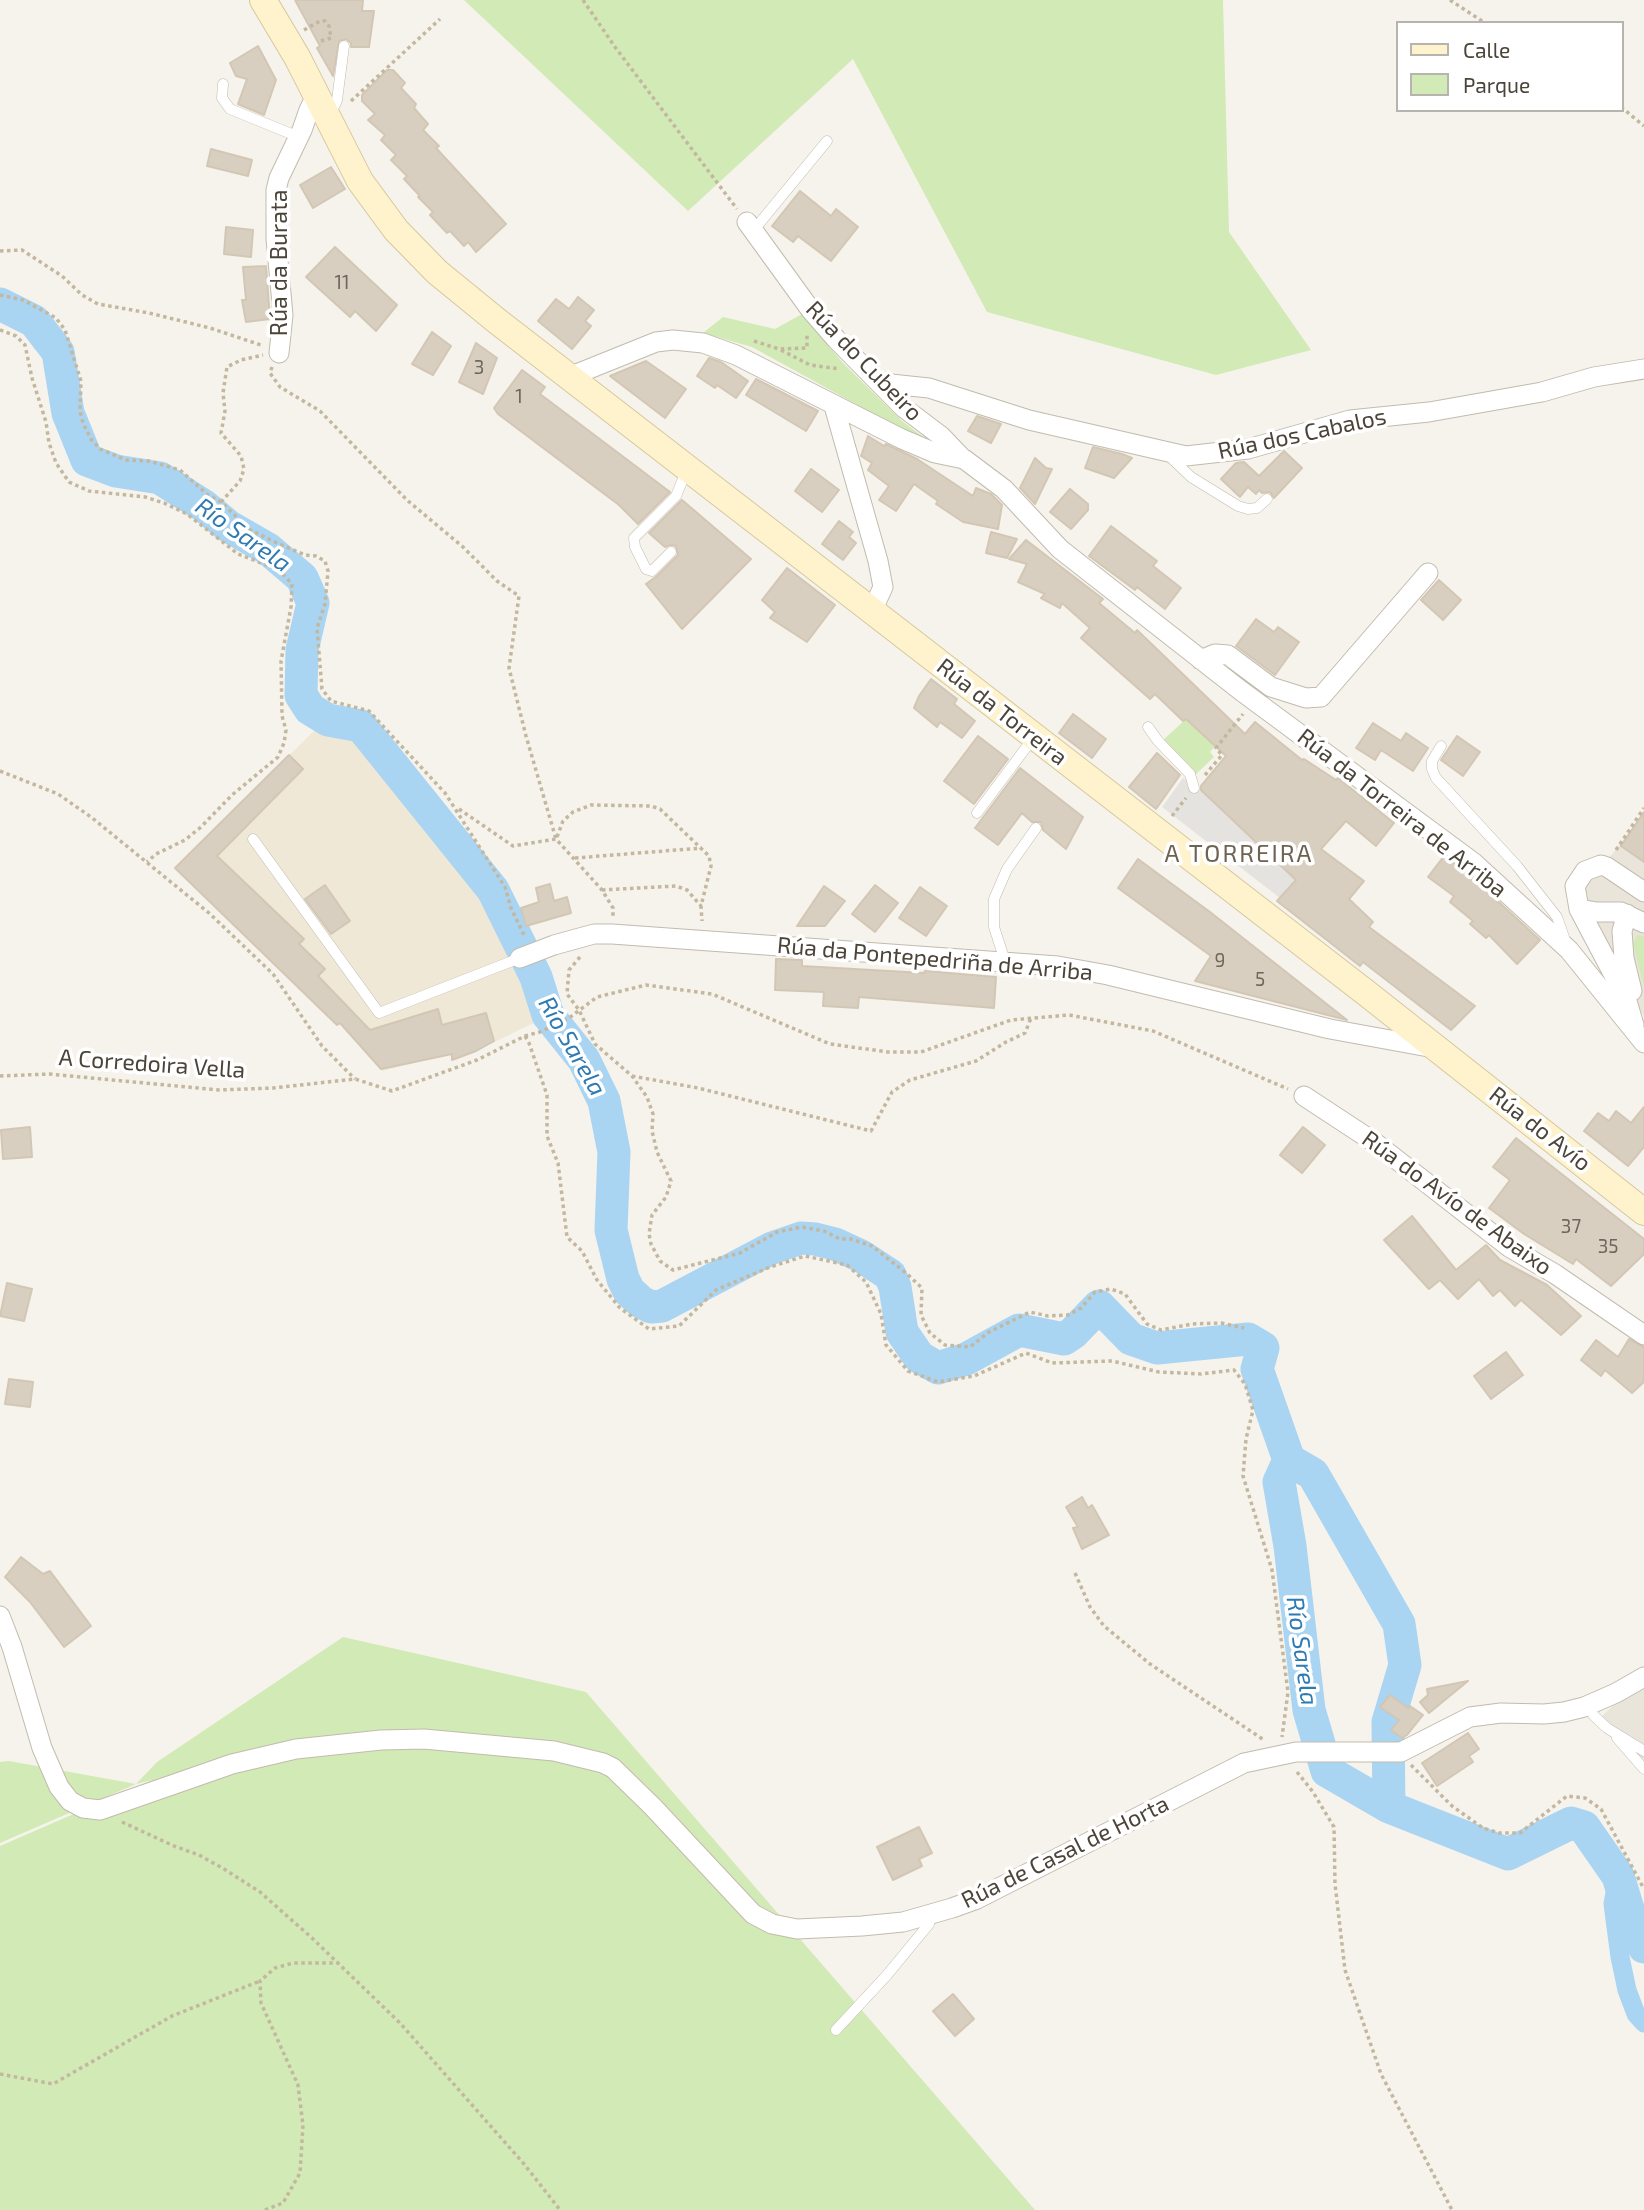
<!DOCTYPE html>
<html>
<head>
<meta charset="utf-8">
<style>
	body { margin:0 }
	#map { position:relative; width:1644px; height:2210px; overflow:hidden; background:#f6f3ec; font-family:"Exo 2",sans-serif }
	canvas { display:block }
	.legend { position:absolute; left:1396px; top:21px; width:228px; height:91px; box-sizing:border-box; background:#fff; border:2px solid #b7b4b0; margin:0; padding:9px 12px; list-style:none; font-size:21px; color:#4b4439 }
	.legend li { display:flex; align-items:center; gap:14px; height:35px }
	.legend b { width:35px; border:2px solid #b7b4b0 }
</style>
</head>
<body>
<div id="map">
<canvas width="1644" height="2210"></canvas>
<ul class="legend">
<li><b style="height:9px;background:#fff3cd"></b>Calle</li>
<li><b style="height:19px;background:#d2eab5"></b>Parque</li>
</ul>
</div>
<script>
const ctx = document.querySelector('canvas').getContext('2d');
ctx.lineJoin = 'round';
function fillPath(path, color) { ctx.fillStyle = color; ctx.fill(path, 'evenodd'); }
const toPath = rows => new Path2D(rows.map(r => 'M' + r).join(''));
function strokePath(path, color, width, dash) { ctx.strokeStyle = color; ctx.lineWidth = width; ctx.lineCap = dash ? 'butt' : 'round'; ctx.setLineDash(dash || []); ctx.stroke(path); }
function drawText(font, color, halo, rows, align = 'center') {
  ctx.font = font + ' "Exo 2",sans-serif'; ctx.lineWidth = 7; ctx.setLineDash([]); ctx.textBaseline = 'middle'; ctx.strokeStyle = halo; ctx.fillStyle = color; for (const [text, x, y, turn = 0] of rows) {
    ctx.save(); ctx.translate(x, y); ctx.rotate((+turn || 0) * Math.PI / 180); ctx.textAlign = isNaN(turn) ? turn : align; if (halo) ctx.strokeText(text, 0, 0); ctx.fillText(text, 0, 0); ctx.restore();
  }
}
fillPath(toPath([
	[1644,813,1644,1016,1576,916,1585,862,1609,858],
	[1644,1676,1644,1760,1600,1718]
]), '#eae5da');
fillPath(toPath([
	[323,722,359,736,454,850,481,887,516,951,529,976,544,1018,476,1051,452,1060,451,1054,382,1071,376,1062,340,1023,337,1025,175,868]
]), '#efe8d6');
fillPath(toPath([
	[464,0,1223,0,1229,232,1311,350,1216,375,987,312,853,59,688,211],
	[802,314,843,363,902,421,926,439,925,442,752,347,703,333,723,317,775,329],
	[1186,719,1215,746,1210,752,1214,757,1195,775,1162,741],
	[1637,935,1644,936,1644,987,1633,944],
	[343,1637,586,1692,1035,2210,0,2210,0,1846,152,1780,136,1784,0,1843,0,1762,9,1761,136,1784,157,1762]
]), '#d2eab5');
fillPath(toPath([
	[1183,778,1199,788,1296,880,1280,898,1162,807]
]), '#e5e3e0');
strokePath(toPath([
	[1618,1876,1613,1904,1620,1957,1627,1990,1636,2014,1644,2023]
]), '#a9d4f2', 19);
strokePath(toPath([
	[0,304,34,321,58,352,68,413,87,460,116,471,160,478,204,506,228,526,268,549,302,578,313,603,302,650,301,695,310,709,328,720,361,726,493,890,536,977,548,1015,584,1060,604,1101,614,1152,611,1230,623,1279,629,1291,641,1302,651,1307,662,1306,772,1248,801,1238,815,1239,835,1244,861,1256,890,1275,895,1287,902,1332,919,1357,938,1368,966,1359,1019,1330,1064,1339,1073,1333,1099,1306,1131,1339,1157,1348,1248,1339,1263,1348,1257,1369,1289,1460,1313,1474,1399,1624,1405,1665,1388,1722,1389,1807,1508,1854,1571,1823,1584,1827,1618,1876,1634,1929,1644,1947],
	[1289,1460,1279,1482,1290,1546,1309,1710,1327,1771,1389,1807]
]), '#a9d4f2', 33);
const building = toPath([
	[295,0,363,0,362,11,374,11,369,47,351,47,351,43,346,39,339,41,333,76,317,48,320,46,295,0],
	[258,46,276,80,264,115,238,104,247,79,236,76,230,63,258,46],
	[387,70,393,70,405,83,401,88,416,104,414,108,428,124,423,130,439,146,436,148,506,224,476,252,468,242,464,246,450,231,447,233,430,215,433,212,418,197,420,196,404,179,407,176,391,160,396,155,381,140,385,135,368,120,375,114,362,101,362,95,387,70],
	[211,149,252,160,248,176,207,166,211,149],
	[331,167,345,189,313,208,300,185,331,167],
	[800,191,831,216,836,209,858,227,831,261,798,236,793,242,772,226,800,191],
	[226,227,253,230,251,257,224,254,226,227],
	[335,247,397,305,376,331,355,311,350,317,306,277,335,247],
	[266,266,270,319,246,322,242,300,246,300,243,267,266,266],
	[578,297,594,310,585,321,591,326,572,349,538,321,556,299,569,309,578,297],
	[432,332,451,346,433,375,412,364,432,332],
	[476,343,497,358,483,394,459,382,476,343],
	[709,358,721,362,748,381,736,398,717,385,715,388,697,376,709,358],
	[646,361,686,389,665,418,610,376,646,361],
	[522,370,545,387,540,394,670,492,638,524,619,505,498,414,494,408,522,370],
	[756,379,818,411,806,431,746,395,756,379],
	[977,416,1001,424,991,443,968,431,977,416],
	[868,436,884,446,886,444,917,459,973,496,976,488,991,494,1002,505,998,529,963,522,936,504,938,501,914,484,896,511,879,500,889,486,868,470,872,463,861,456,868,436],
	[1093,447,1122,454,1132,458,1114,478,1085,468,1093,447],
	[1284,451,1302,468,1274,498,1270,492,1262,493,1259,490,1256,494,1248,487,1240,497,1221,479,1236,463,1244,462,1259,476,1284,451],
	[1035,458,1046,468,1052,469,1035,504,1020,488,1035,458],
	[811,469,839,490,822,512,795,491,811,469],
	[1070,489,1088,504,1088,510,1071,529,1050,512,1070,489],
	[682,500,751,559,682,629,646,584,657,576,678,555,676,546,670,545,665,547,649,533,682,500],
	[839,521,853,532,849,537,856,543,843,560,822,544,839,521],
	[1111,526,1157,561,1153,566,1181,588,1165,609,1137,587,1135,590,1089,556,1111,526],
	[991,532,1017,539,1007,558,986,553,991,532],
	[1026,540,1103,599,1099,603,1135,633,1137,630,1245,734,1255,722,1302,760,1304,759,1336,780,1338,778,1394,823,1376,846,1346,821,1321,849,1364,881,1349,899,1373,922,1369,927,1475,1006,1451,1030,1363,962,1360,966,1277,901,1296,880,1201,790,1201,786,1226,756,1186,719,1183,721,1155,694,1150,699,1081,638,1090,628,1062,603,1060,608,1041,598,1045,594,1018,582,1027,564,1009,559,1026,540],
	[787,568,835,605,807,642,770,618,775,612,762,600,787,568],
	[1439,580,1461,600,1443,620,1421,600,1439,580],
	[1256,619,1274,632,1278,627,1299,642,1275,675,1236,646,1256,619],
	[931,679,957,699,954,704,975,721,962,738,940,722,937,727,914,708,919,696,931,679],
	[1073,714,1106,739,1092,758,1059,733,1073,714],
	[1373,723,1401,741,1406,733,1428,748,1413,771,1381,750,1375,760,1356,748,1373,723],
	[978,736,1008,759,974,804,944,781,978,736],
	[1457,736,1480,752,1463,776,1441,760,1457,736],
	[1157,753,1180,775,1156,809,1129,787,1157,753],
	[289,755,303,769,217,856,304,939,299,944,325,969,318,976,370,1030,438,1009,442,1025,486,1013,494,1041,476,1051,452,1060,452,1054,381,1069,340,1023,337,1025,175,868,289,755],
	[1020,768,1083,817,1066,849,1043,830,1041,822,1032,822,1022,813,998,845,975,828,1020,768],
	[1644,812,1644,862,1621,846,1644,812],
	[1444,856,1466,872,1540,940,1517,964,1489,935,1486,938,1470,924,1473,921,1450,902,1454,896,1428,877,1444,856],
	[1138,859,1210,912,1347,1020,1195,981,1211,956,1118,888,1138,859],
	[550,884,554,901,567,897,571,913,526,926,521,908,539,902,536,888,550,884],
	[325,885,350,921,331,934,305,899,325,885],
	[875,885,898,903,875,932,852,914,875,885],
	[824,886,845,901,825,926,797,926,824,886],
	[920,887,947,906,926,936,899,918,920,887],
	[776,959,802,960,802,966,924,973,925,971,996,977,994,1008,859,997,858,1008,823,1006,824,992,775,990,776,959],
	[1644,1107,1644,1147,1628,1166,1584,1131,1598,1113,1609,1121,1616,1111,1631,1123,1644,1107],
	[30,1127,32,1157,3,1159,1,1130,30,1127],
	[1303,1127,1325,1145,1302,1173,1280,1155,1303,1127],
	[1516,1138,1644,1239,1644,1254,1611,1286,1576,1259,1573,1264,1524,1234,1489,1208,1510,1180,1493,1167,1516,1138],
	[1412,1216,1456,1270,1486,1245,1500,1260,1547,1285,1581,1316,1561,1335,1521,1300,1515,1306,1500,1290,1493,1296,1479,1279,1458,1299,1440,1280,1429,1289,1384,1240,1412,1216],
	[7,1283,32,1289,24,1321,0,1316,7,1283],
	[1629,1339,1644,1347,1644,1382,1632,1393,1605,1370,1601,1376,1581,1360,1596,1340,1618,1357,1629,1339],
	[1506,1352,1523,1375,1491,1399,1474,1376,1506,1352],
	[9,1379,33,1382,30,1407,5,1404,9,1379],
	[1082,1497,1088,1508,1092,1505,1109,1535,1082,1549,1073,1528,1078,1527,1066,1507,1082,1497],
	[21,1557,43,1574,50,1571,91,1626,64,1647,30,1602,5,1577,21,1557],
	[1468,1681,1429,1713,1420,1702,1428,1695,1427,1689,1468,1681],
	[1390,1695,1408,1708,1410,1706,1423,1715,1407,1735,1402,1738,1391,1730,1399,1720,1380,1707,1390,1695],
	[1468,1733,1479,1749,1469,1756,1473,1762,1437,1786,1422,1763,1468,1733],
	[919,1827,932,1853,919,1859,922,1866,893,1880,877,1847,919,1827],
	[953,1994,974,2019,955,2036,933,2011,953,1994]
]);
fillPath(building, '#d8cfc1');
strokePath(building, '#d3c7b4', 2);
const service = toPath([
	[223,84,222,98,230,109,299,137],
	[326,112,335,105,337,100,344,46],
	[753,231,827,141],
	[1167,454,1191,477,1238,506,1248,509,1257,508,1267,499],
	[671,552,652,571,646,569,635,547,634,538,676,496,687,469],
	[1148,727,1158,741,1190,774,1194,788],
	[1441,746,1432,761,1432,769,1436,778,1517,866,1557,917,1566,943],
	[977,813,1034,737],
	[253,839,379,1013,520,958],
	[1005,961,994,927,994,899,1007,869,1036,828],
	[1590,1704,1593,1715,1607,1728,1644,1751],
	[1617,1738,1644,1769],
	[836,2030,887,1975,929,1924,930,1915]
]);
const minor = toPath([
	[747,222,810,309,836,339,904,408,941,436,963,459],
	[279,353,283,315,276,239,276,190,279,178,302,130,309,110,312,104,319,99],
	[569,377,656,342,673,340,703,343,736,355,902,439,935,453,964,459,1004,489,1060,549,1240,690,1474,863,1569,950,1644,1043],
	[881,383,929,388,1029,420,1186,456,1248,449,1350,420,1429,412,1542,392,1594,377,1644,369],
	[834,406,878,561,883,587,872,611],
	[1201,660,1215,654,1228,655,1271,687,1306,698,1321,697,1428,573],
	[1579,909,1597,912,1621,912,1644,923],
	[1627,914,1622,931,1624,958,1632,991],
	[520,958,554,945,594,934,612,934,1058,966,1108,975,1330,1029,1434,1048],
	[1634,1025,1626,998,1579,909,1575,886,1585,871,1601,865,1607,867,1644,892],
	[1304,1096,1374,1142,1509,1247,1555,1274,1644,1335],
	[0,1616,12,1647,42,1748,59,1787,70,1801,83,1808,100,1810,232,1764,296,1749,381,1740,424,1739,554,1751,603,1763,613,1768,653,1807,753,1914,772,1924,797,1929,862,1926,903,1922,952,1908,977,1899,1244,1763,1296,1752,1401,1752,1470,1717,1501,1713,1544,1714,1564,1712,1584,1707,1616,1693,1644,1677]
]);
const secondary = toPath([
	[263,0,297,57,360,181,396,230,437,272,497,321,1365,992,1644,1212]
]);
strokePath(service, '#c2bbae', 11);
strokePath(minor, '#c2bbae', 21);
strokePath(secondary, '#d6c79b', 28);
strokePath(toPath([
	[583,0,615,47,737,209],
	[1450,0,1485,23],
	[304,30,320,21,325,21,329,26,331,38,321,41],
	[351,101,440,19],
	[1621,107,1644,126],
	[0,251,22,250,62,276,82,295,98,304,149,313,210,328,261,345],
	[0,295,23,300,47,313,56,318,65,330,81,381,80,411,83,423,91,439,100,449,126,460,149,461,180,470,208,495,221,502,250,530,277,543,305,555,316,556,325,561,328,571,325,604,317,628,322,689,331,701,369,711,445,793,505,887,511,908,524,935],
	[0,330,16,336,25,345,32,378,46,422,49,443,56,463,69,482,89,491,145,497,164,503,187,514,238,554,279,570,292,584,291,607,281,661,282,716,286,730,284,743,278,757,232,795,201,827,185,840,156,854,147,862],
	[754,341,779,349,807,348,807,333],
	[781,350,810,365,840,369],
	[272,367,270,373,280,387,320,411,408,501,463,547,497,581,519,596,509,668,526,736,556,839],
	[221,502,240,481,244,469,241,456,221,433,225,411,223,393,227,367,241,360,263,355],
	[0,771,58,794,91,817,209,913,273,974,322,1046,355,1079],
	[1205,775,1222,755,1216,748,1243,714],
	[459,809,513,846,556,839,602,890,613,908,613,918],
	[1172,816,1186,798],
	[557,837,563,821,573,812,591,805,651,806,660,809,709,856,711,866,701,906,702,921],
	[1616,850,1644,808],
	[575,858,702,848],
	[602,890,676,886,687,890,701,906],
	[580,957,569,970,567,994,579,1010,595,1044,632,1076,647,1097,653,1114,652,1131,657,1152,671,1181,666,1197,652,1215,649,1234,651,1244,660,1261,673,1270,740,1253,777,1232,802,1227,824,1231,840,1239,851,1239,872,1246,906,1273,922,1288,921,1315,930,1333,945,1345,970,1347,989,1332,1030,1312,1048,1316,1068,1315,1081,1308,1095,1292,1111,1289,1125,1294,1147,1324,1161,1330,1192,1324,1221,1323,1244,1328],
	[525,1036,529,1043,547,1095,547,1136,558,1163,567,1237,582,1251,597,1280,620,1308,649,1329,679,1326,716,1290,770,1267,805,1256,847,1265,866,1282,881,1314,886,1345,908,1371,938,1382,974,1376,1026,1353,1052,1363,1112,1361,1159,1372,1201,1374,1234,1370,1245,1384,1253,1410,1246,1439,1243,1476,1272,1570,1288,1692,1282,1737],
	[0,1076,49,1074,219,1090,273,1088,355,1079,392,1091,477,1060,525,1036,540,1032,569,1018,597,997,646,985,712,994,830,1044,888,1052,921,1052,1011,1020,1069,1015,1153,1031,1288,1089],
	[632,1076,698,1088,871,1131,892,1092,910,1080,976,1061,1006,1042,1025,1033,1031,1018],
	[1075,1573,1090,1607,1104,1626,1150,1664,1264,1740],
	[1411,1765,1452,1806,1483,1828,1499,1833,1520,1833,1567,1796,1585,1798,1601,1809,1644,1889],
	[1297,1772,1313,1792,1334,1827,1335,1884,1345,1970,1381,2074,1452,2210],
	[122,1822,174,1846,199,1855,224,1869,260,1892,312,1938,400,2023,524,2164,560,2210],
	[0,2074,53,2084,172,2016,260,1981],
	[265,2210,283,2203,300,2173,303,2125,298,2085,261,2003,260,1981,275,1968,293,1963,339,1963]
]), '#c4b79f', 3.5, [3.5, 3.5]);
strokePath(service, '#fff', 10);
strokePath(minor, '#fff', 19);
strokePath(secondary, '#fff3cd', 26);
drawText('19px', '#6e675b', null, [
	["11",342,283],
	["3",479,368],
	["1",519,397],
	["9",1220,961],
	["5",1260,980],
	["37",1571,1227],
	["35",1608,1247]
]);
drawText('23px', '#4b4439', '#fff', [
	["Rúa da Burata",279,263,-90],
	["Rúa do Cubeiro",864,361,46],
	["Rúa dos Cabalos",1302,434,-12],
	["Rúa da Torreira",1002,712,38],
	["Rúa da Torreira de Arriba",1402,813,38],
	["Rúa da Pontepedriña de Arriba",935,959,5],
	["A Corredoira Vella",152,1064,4],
	["Rúa do Avío",1540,1129,38],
	["Rúa do Avío de Abaixo",1457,1203,36],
	["Rúa de Casal de Horta",1065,1852,-26]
]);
drawText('italic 24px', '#2e7ab2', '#fff', [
	["Río Sarela",243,535,35],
	["Río Sarela",572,1046,60],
	["Río Sarela",1302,1651,82]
]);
ctx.letterSpacing = '2px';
drawText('24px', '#6e6250', '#fff', [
	["A TORREIRA",1239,854]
]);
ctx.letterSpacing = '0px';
</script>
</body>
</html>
